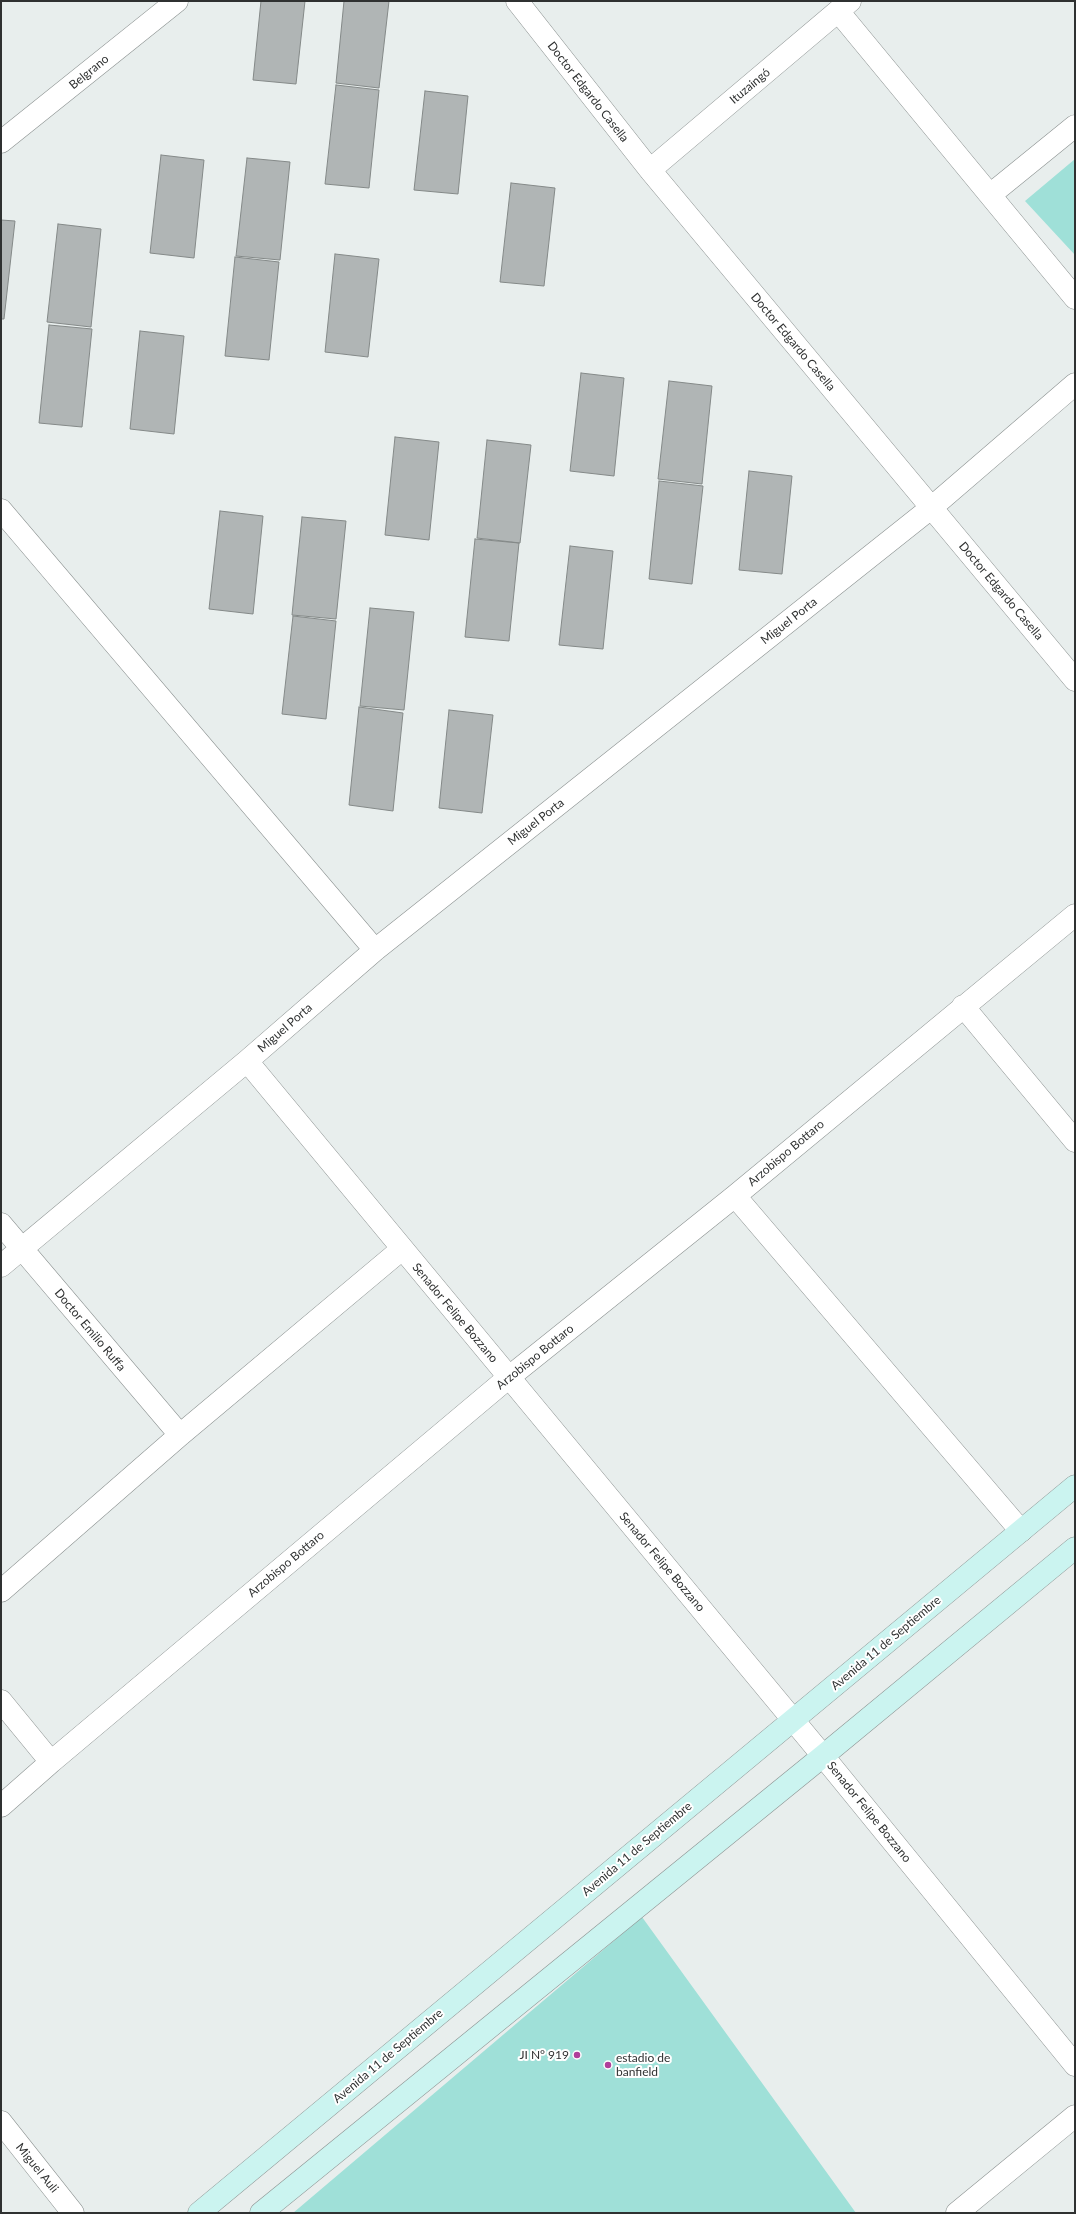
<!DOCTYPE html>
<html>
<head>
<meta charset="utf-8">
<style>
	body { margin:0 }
	#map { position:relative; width:1076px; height:2214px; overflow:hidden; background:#e8eeed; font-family:Lato,sans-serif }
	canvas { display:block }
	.frame { position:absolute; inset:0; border:2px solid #2f3131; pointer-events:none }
</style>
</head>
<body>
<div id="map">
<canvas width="1076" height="2214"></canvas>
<div class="frame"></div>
</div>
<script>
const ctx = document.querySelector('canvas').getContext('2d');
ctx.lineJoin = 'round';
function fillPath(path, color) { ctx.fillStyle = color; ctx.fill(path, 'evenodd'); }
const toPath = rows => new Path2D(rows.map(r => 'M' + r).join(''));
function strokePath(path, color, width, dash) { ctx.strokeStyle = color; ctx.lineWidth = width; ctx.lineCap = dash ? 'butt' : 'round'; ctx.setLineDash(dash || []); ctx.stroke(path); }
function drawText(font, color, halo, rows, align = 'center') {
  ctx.font = font + ' Lato,sans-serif'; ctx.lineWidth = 4; ctx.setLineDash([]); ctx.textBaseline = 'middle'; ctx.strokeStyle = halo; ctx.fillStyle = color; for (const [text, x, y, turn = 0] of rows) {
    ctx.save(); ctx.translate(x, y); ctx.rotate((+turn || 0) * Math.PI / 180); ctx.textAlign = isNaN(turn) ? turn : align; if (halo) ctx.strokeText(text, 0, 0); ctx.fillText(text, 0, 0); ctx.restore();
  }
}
fillPath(toPath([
	[1075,159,1075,255,1025,201],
	[642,1917,856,2213,293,2213]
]), '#9fe0d8');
const building = toPath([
	[261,1,305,1,296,84,253,80,261,1],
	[344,1,389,1,379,88,336,83,344,1],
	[336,85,379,90,369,188,325,184,336,85],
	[425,91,468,96,458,194,414,190,425,91],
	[161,155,204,160,194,258,150,253,161,155],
	[247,158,290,162,280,260,236,256,247,158],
	[511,183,555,188,544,286,500,282,511,183],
	[1,220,15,221,4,319,1,319,1,220],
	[58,224,101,229,91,327,47,322,58,224],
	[335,254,379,259,368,357,325,352,335,254],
	[235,257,279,262,269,360,225,356,235,257],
	[49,325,92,329,82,427,39,423,49,325],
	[140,331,184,336,174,434,130,429,140,331],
	[581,373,624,378,614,476,570,471,581,373],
	[669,381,712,386,702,484,658,479,669,381],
	[395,437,439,442,429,540,385,535,395,437],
	[487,440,531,445,520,543,477,538,487,440],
	[749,471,792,476,782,574,739,570,749,471],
	[659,481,703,486,692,584,649,579,659,481],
	[220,511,263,516,253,614,209,609,220,511],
	[302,517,346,521,336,619,292,615,302,517],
	[475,539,519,543,509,641,465,637,475,539],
	[570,546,613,551,603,649,559,645,570,546],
	[370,608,414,612,404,710,360,706,370,608],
	[293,616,336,621,326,719,282,714,293,616],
	[359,707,403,713,393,811,349,805,359,707],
	[449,710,493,715,482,813,439,808,449,710]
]);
fillPath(building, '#b0b5b5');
strokePath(building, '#848988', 1);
const street = toPath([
	[517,1,650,170,1075,680],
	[838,11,1075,298],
	[1,142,177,1],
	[650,170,850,1],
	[990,195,1075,126],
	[1,510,375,950],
	[963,1006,1075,1141],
	[247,1061,823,1756,1075,2065],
	[735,1196,1021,1531],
	[1,1224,180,1435],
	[1,1266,247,1061,375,950,931,508,1075,384],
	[1,1591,180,1435,402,1249],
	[1,1701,51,1762],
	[1,1806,51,1762,508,1378,735,1196,1075,915],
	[1,2122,73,2213],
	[957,2213,1075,2116]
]);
const secondary = toPath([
	[199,2213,1075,1486],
	[261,2213,823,1756,1075,1548]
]);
strokePath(street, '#8b9190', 23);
strokePath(secondary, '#8b9190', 23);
strokePath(street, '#fff', 22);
strokePath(secondary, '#cbf4f0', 22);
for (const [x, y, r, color] of [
	[577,2055,4,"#b03e9a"],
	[608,2065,4,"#b03e9a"]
]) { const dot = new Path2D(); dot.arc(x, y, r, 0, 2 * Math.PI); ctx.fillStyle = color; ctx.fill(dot); strokePath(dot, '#fff', 1.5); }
drawText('12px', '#2f3131', '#fff', [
	["Belgrano",89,72,-39],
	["Ituzaingó",750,86,-40],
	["Doctor Edgardo Casella",588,92,52],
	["Doctor Edgardo Casella",793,342,50],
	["Doctor Edgardo Casella",1001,591,50],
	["Miguel Porta",789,621,-38],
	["Miguel Porta",536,822,-38],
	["Miguel Porta",285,1028,-41],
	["Arzobispo Bottaro",786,1153,-40],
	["Senador Felipe Bozzano",455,1313,50],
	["Doctor Emilio Ruffa",90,1330,50],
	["Arzobispo Bottaro",535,1357,-39],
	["Senador Felipe Bozzano",662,1562,50],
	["Arzobispo Bottaro",286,1564,-40],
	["Avenida 11 de Septiembre",886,1643,-40],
	["Senador Felipe Bozzano",869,1812,51],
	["Avenida 11 de Septiembre",637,1849,-40],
	["Avenida 11 de Septiembre",388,2056,-40],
	["Miguel Auli",37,2168,51]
]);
drawText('12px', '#2f3131', '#fff', [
	["JI N° 919",569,2055],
	["estadio de",616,2058,"left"],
	["banfield",616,2072,"left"]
], 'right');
</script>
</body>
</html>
